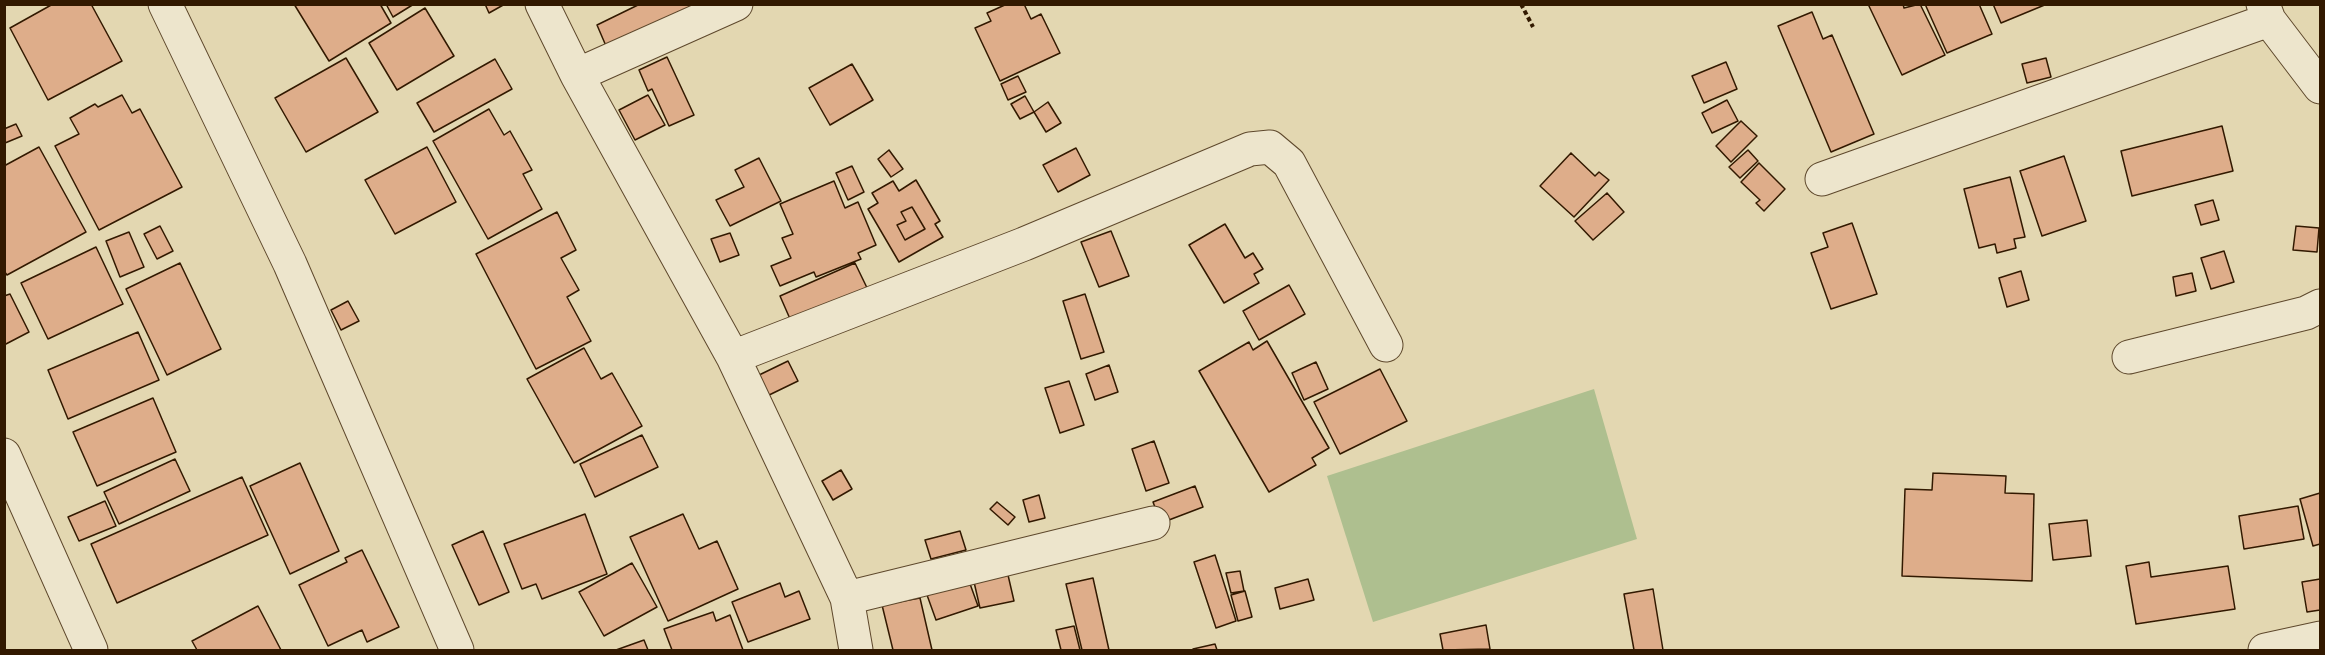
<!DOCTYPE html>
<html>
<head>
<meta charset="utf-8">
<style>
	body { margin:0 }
	#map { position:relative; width:2325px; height:655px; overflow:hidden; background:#e3d7b1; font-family:Vollkorn,serif }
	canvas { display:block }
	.frame { position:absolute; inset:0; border:6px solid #321900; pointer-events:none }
</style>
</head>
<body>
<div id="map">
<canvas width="2325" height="655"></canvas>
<div class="frame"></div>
</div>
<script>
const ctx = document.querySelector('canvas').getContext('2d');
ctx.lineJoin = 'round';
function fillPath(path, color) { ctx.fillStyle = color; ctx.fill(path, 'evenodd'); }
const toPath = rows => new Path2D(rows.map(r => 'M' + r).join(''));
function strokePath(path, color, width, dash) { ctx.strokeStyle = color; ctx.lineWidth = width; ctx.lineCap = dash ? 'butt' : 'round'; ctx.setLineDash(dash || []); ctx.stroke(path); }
fillPath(toPath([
	[1594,389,1637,539,1373,622,1327,476]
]), '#aebf8f');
const building = toPath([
	[53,4,91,4,122,61,48,100,10,28,53,4],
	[294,4,380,4,391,23,329,61,294,4],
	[386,4,414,4,393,17,386,4],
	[485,4,505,4,489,13,485,4],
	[640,4,693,4,694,6,606,46,597,25,640,4],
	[1007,4,1024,4,1031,19,1041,14,1060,53,1000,81,975,28,991,21,987,13,1007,4],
	[1868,4,1903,4,1904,8,1920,4,1945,55,1902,75,1868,4],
	[1925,4,1979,4,1992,34,1947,53,1925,4],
	[1993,4,2047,4,2001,23,1993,4],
	[425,8,454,56,397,90,369,43,425,8],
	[1812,12,1823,39,1832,35,1874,134,1831,152,1778,26,1812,12],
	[667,57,694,115,669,126,652,89,648,91,639,70,667,57],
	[346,58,378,112,306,152,275,98,346,58],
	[2046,58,2051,77,2027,83,2022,64,2046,58],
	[495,59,512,89,434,132,417,103,495,59],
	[1726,62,1737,89,1704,103,1692,76,1726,62],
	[852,64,873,100,830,125,809,88,852,64],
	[1018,76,1026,92,1008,100,1001,84,1018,76],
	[122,95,132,113,140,109,182,187,99,230,55,146,79,134,70,118,95,104,98,107,122,95],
	[648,95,665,125,635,140,619,110,648,95],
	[1025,96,1034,112,1020,119,1011,104,1025,96],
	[1727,100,1738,121,1712,133,1702,113,1727,100],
	[1048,102,1061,123,1046,132,1034,112,1048,102],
	[489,109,504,135,510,131,532,170,523,174,542,209,488,239,433,141,489,109],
	[1741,121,1757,136,1731,162,1716,146,1741,121],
	[16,124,22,136,5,143,4,129,16,124],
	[2222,126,2233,171,2132,196,2121,151,2222,126],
	[39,147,86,232,7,275,4,271,4,166,39,147],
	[427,147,456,202,395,234,365,180,427,147],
	[1076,148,1090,175,1058,192,1043,165,1076,148],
	[889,150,903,169,891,177,878,159,889,150],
	[1748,150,1758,161,1740,178,1729,167,1748,150],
	[1571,153,1595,176,1599,172,1609,180,1574,217,1540,186,1571,153],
	[2064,156,2086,221,2042,236,2020,171,2064,156],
	[759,158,781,201,730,226,716,200,744,187,735,170,759,158],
	[1759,163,1785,189,1764,211,1756,203,1760,200,1741,182,1759,163],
	[852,166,864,192,848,200,836,173,852,166],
	[2010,177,2025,237,2014,239,2016,248,1997,253,1995,244,1979,248,1964,189,2010,177],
	[916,180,940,221,935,224,943,237,899,262,868,209,878,203,872,193,893,181,899,191,916,180],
	[912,207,925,229,905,240,897,225,906,221,901,212,912,207],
	[834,181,845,208,858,202,876,245,858,253,861,259,816,277,814,272,780,286,771,266,791,258,782,238,793,234,780,204,834,181],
	[1607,193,1624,212,1593,240,1575,221,1607,193],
	[2213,200,2219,220,2201,225,2195,205,2213,200],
	[912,207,925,229,905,240,897,225,906,221,901,212,912,207],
	[557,212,576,250,561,258,579,290,567,297,591,341,536,369,476,254,557,212],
	[1852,223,1877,294,1831,309,1811,253,1828,247,1823,233,1852,223],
	[1225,224,1245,258,1253,253,1263,269,1254,274,1259,283,1224,303,1189,245,1225,224],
	[160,226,173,251,157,259,144,234,160,226],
	[2296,226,2319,228,2317,252,2293,250,2296,226],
	[1111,231,1129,276,1099,287,1081,242,1111,231],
	[129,232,144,267,120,277,106,241,129,232],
	[730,233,739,255,720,262,711,239,730,233],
	[96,247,123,304,48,339,21,283,96,247],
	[2224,251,2234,282,2211,289,2201,258,2224,251],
	[180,263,221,349,167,375,126,289,180,263],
	[855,263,870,294,794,328,780,296,855,263],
	[2021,271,2029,300,2007,307,1999,278,2021,271],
	[2192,273,2196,291,2176,296,2173,277,2192,273],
	[1289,285,1305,314,1259,340,1243,311,1289,285],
	[10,294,29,332,4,345,4,296,10,294],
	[1085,294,1104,352,1081,359,1063,301,1085,294],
	[348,301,359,321,341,330,331,310,348,301],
	[138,332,159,380,68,419,48,370,138,332],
	[1267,341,1329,448,1312,458,1316,465,1269,492,1199,371,1249,342,1253,350,1267,341],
	[584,348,601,379,612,373,642,426,574,463,527,379,584,348],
	[788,361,798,381,765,397,755,377,788,361],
	[1316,362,1328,389,1304,400,1292,373,1316,362],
	[1109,365,1118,392,1095,400,1086,374,1109,365],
	[1380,369,1407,421,1340,454,1314,402,1380,369],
	[1069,381,1084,425,1060,433,1045,388,1069,381],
	[153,398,176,452,97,486,73,432,153,398],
	[642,435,658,467,595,497,580,464,642,435],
	[1154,441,1169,483,1146,491,1132,449,1154,441],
	[175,459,190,491,119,524,104,492,175,459],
	[300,463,339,551,290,574,250,486,300,463],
	[841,470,852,489,833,500,822,481,841,470],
	[1933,473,2006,476,2005,493,2034,494,2032,581,1902,576,1905,489,1932,490,1933,473],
	[242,477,268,535,117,603,91,544,242,477],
	[1195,486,1203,507,1161,523,1153,502,1195,486],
	[2320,493,2320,544,2313,546,2300,499,2320,493],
	[1039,495,1045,518,1029,522,1023,500,1039,495],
	[105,501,116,526,79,541,68,517,105,501],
	[997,502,1015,517,1008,525,990,509,997,502],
	[2298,506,2304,539,2244,549,2239,516,2298,506],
	[585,514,607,574,542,599,536,584,522,589,504,544,585,514],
	[683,514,699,549,717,541,738,589,668,621,630,537,683,514],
	[2087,520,2091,556,2053,560,2049,524,2087,520],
	[483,531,509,592,479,605,452,545,483,531],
	[960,531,966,550,931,559,925,540,960,531],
	[362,550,399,627,367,642,362,630,328,646,299,585,347,562,345,558,362,550],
	[1215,555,1236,621,1216,628,1194,562,1215,555],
	[2149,562,2151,577,2228,566,2235,609,2136,624,2126,566,2149,562],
	[632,563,657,607,604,636,579,592,632,563],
	[1240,571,1244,591,1231,593,1226,573,1240,571],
	[1008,575,1014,601,980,608,974,582,1008,575],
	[1093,578,1109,650,1082,650,1066,584,1093,578],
	[1308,579,1314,600,1280,609,1275,588,1308,579],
	[2320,579,2320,610,2307,612,2302,582,2320,579],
	[969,581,978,606,936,620,927,595,969,581],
	[780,583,785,597,799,591,810,619,748,642,732,602,780,583],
	[1653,589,1663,650,1634,650,1624,594,1653,589],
	[1245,591,1252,617,1238,621,1231,595,1245,591],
	[920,598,932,650,893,650,882,605,920,598],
	[258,606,281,650,197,650,192,641,258,606],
	[713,612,716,621,730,615,743,650,672,650,664,629,713,612],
	[1486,625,1490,649,1443,650,1440,634,1486,625],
	[1074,626,1080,650,1061,650,1056,630,1074,626],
	[644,640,648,650,616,650,644,640],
	[1215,644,1217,650,1193,650,1193,649,1215,644]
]);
fillPath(building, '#dead8a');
strokePath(building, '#321900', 1.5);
const minor = toPath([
	[165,4,290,264,457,650],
	[542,4,577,75,733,357,847,598,856,650],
	[2263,4,2269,20,2320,87],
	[577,75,736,4],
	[1822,179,2269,20],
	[733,357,1024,244,1250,149,1270,147,1289,163,1386,345],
	[2129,357,2306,313,2320,306],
	[4,455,91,650],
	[847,598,1153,523],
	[2265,650,2320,638]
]);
strokePath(minor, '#5e482c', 35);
strokePath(toPath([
	[1521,4,1533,27]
]), '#321900', 4, [4.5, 3]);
strokePath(minor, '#ede5cc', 33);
</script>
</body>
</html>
